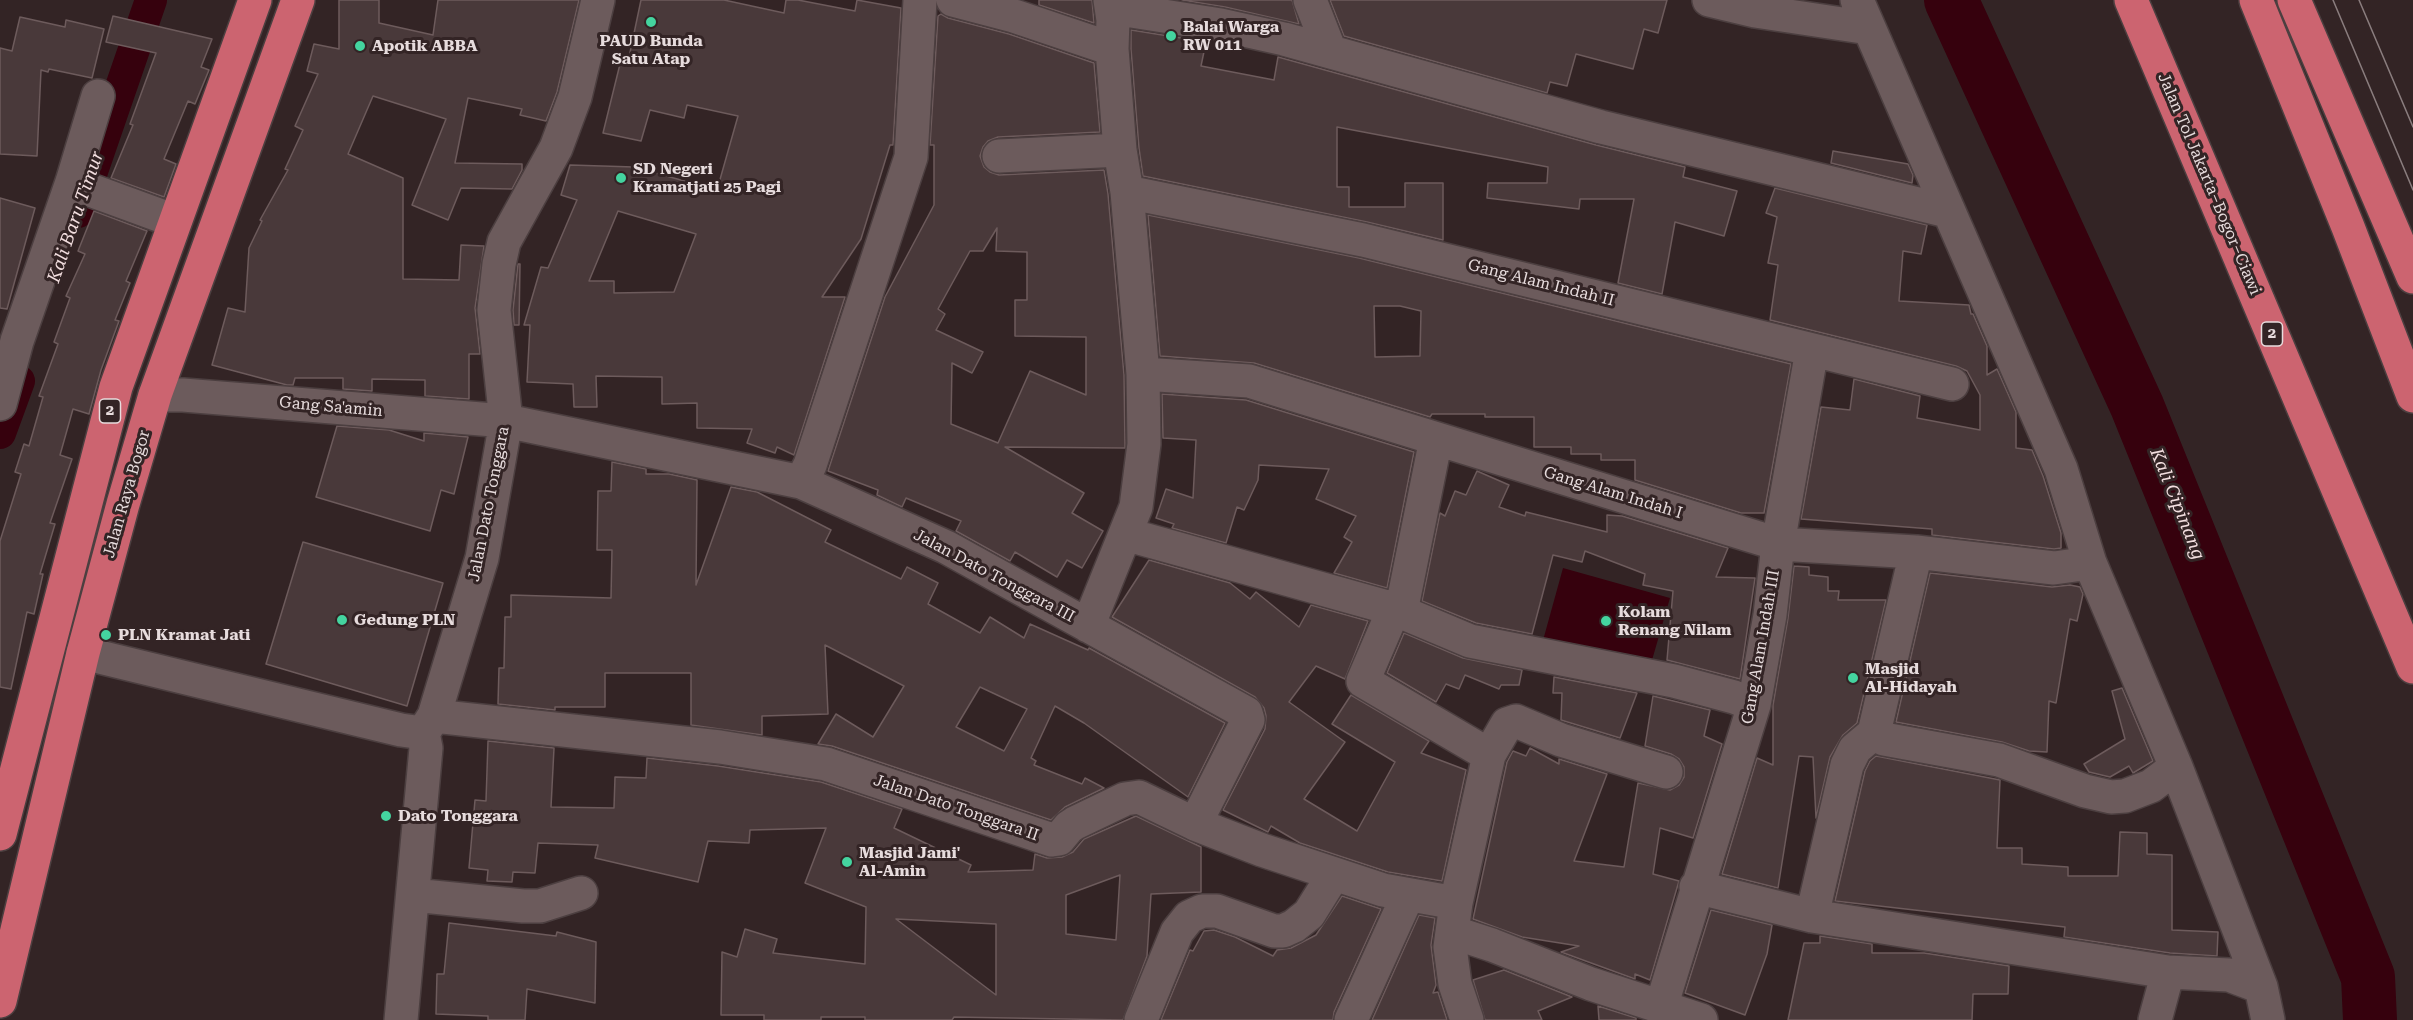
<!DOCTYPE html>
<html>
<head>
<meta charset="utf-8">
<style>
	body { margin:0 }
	canvas { display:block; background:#332425 }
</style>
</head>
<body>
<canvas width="2413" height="1020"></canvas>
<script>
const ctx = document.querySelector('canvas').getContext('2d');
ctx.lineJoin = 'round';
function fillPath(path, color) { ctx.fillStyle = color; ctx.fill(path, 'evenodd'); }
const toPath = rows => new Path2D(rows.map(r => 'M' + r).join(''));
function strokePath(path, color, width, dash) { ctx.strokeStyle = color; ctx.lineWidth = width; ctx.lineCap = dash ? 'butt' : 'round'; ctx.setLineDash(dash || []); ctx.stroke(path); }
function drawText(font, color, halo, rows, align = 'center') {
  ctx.font = font + ' "Roboto Serif",serif'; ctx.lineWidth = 6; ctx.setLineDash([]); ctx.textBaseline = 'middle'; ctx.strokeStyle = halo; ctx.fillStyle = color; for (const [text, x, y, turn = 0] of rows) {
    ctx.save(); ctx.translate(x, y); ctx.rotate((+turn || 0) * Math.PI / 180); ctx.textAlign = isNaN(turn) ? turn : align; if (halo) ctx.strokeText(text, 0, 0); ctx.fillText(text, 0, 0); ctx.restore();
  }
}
fillPath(toPath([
	[1563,568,1670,598,1648,674,1542,644]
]), '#36010d');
strokePath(toPath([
	[78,212,151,0],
	[0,433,19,381]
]), '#36010d', 32);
strokePath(toPath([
	[1951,0,2137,406,2368,977,2370,1020]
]), '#36010d', 54);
const building = toPath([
	[339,0,379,0,379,23,433,35,438,0,579,0,557,92,546,121,520,115,522,109,468,98,455,163,522,164,522,170,512,189,461,188,448,220,412,205,446,119,373,96,348,154,403,178,403,279,459,280,461,245,484,246,475,308,480,354,469,354,469,399,425,396,425,380,372,379,372,391,343,389,343,378,295,378,293,385,287,385,212,365,228,308,245,312,249,248,262,221,260,220,288,170,285,169,303,130,295,126,318,74,307,71,314,44,339,49,339,0],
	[641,0,724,0,784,13,786,0,798,0,855,11,857,0,901,8,893,145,890,145,861,239,822,297,845,297,794,455,777,447,775,453,747,443,752,429,697,428,697,403,662,404,662,377,596,376,597,407,574,407,573,384,527,382,530,325,524,325,541,267,548,268,577,200,561,195,570,165,634,167,717,190,738,116,687,105,684,118,650,110,641,141,603,133,621,60,628,62,641,0],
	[618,211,696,234,674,292,614,293,614,281,589,281,618,211],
	[1039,0,1092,0,1094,23,1039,5,1039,0],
	[1182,0,1292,0,1299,24,1225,7,1182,0],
	[1330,0,1667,0,1658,33,1644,29,1633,69,1576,54,1567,86,1550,82,1547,93,1344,36,1330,0],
	[941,14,948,18,1009,34,1094,63,1100,132,998,137,988,141,983,147,980,156,984,167,990,172,999,175,1104,170,1108,194,1124,375,1125,448,1005,447,1084,493,1072,513,1103,531,1082,568,1067,560,1057,577,1015,552,1010,561,956,531,961,521,906,498,902,507,877,495,878,490,828,471,885,297,934,205,934,145,930,145,938,16,941,14],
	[997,228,996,251,1027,252,1027,300,1015,300,1015,336,1086,337,1086,395,1030,371,998,443,951,424,952,363,972,373,983,352,936,330,945,314,938,309,970,251,983,251,997,228],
	[113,16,212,39,201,67,209,70,195,104,188,101,164,159,176,164,164,197,111,178,133,125,130,124,156,53,106,42,113,16],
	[20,17,65,27,66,20,104,29,92,78,49,69,48,72,41,70,37,156,0,154,0,48,12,51,20,17],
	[1131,30,1206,42,1201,66,1274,80,1278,57,1596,145,1685,167,1683,177,1737,191,1724,236,1675,222,1662,294,1618,283,1634,199,1580,199,1579,209,1487,198,1488,183,1547,183,1548,167,1337,127,1337,187,1349,187,1349,207,1405,207,1405,183,1443,183,1443,240,1367,222,1143,176,1139,148,1131,49,1131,30],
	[1833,151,1908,164,1913,175,1912,183,1831,163,1833,151],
	[1775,188,1927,225,1921,254,1903,251,1899,301,1969,305,1971,314,1973,314,1987,346,1987,375,1997,369,2016,412,2016,448,2032,450,2043,476,2061,533,2061,548,2054,549,1932,535,1932,529,1801,519,1821,407,1850,410,1854,379,1920,396,1917,418,1980,430,1980,395,1967,371,1956,366,1770,320,1778,265,1768,263,1777,217,1766,213,1775,188],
	[0,198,35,208,7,309,0,308,0,198],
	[94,211,147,231,126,281,130,283,115,320,119,321,101,370,89,414,73,409,60,455,72,459,50,523,55,524,40,574,43,574,34,614,27,612,11,689,0,687,0,541,21,474,15,472,24,444,29,446,43,397,39,396,58,344,54,342,70,298,66,296,85,254,78,251,94,211],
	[1148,215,1359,258,1791,364,1764,513,1741,513,1635,480,1635,460,1601,460,1601,454,1571,454,1571,447,1534,447,1534,417,1485,417,1485,414,1432,414,1430,417,1254,363,1160,356,1148,215],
	[1374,306,1400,306,1421,311,1420,356,1375,357,1374,306],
	[518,264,520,264,519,325,514,325,513,310,518,264],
	[1162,394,1246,400,1414,452,1387,588,1334,573,1352,542,1344,537,1356,516,1316,499,1329,469,1259,465,1258,480,1244,510,1237,507,1226,543,1172,528,1174,524,1156,518,1166,489,1193,498,1196,440,1163,438,1162,394],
	[337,426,389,430,424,441,424,433,468,437,454,494,441,490,430,531,316,497,337,426],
	[612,462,646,469,646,474,669,474,697,480,696,585,731,487,757,492,831,530,825,542,901,579,907,567,938,583,928,604,980,633,990,617,1024,638,1030,624,1088,650,1089,648,1225,723,1188,797,1084,723,1055,706,1031,758,1036,761,1034,765,1082,784,1085,778,1104,788,1065,807,1051,820,832,746,818,744,836,714,873,737,904,686,825,645,828,714,762,716,762,735,691,725,691,673,605,673,605,707,555,707,555,710,498,704,499,668,504,668,505,617,511,617,511,595,611,598,612,550,597,550,598,491,611,491,612,462],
	[980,687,1027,709,1004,751,956,727,980,687],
	[1477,471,1509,485,1499,507,1525,516,1526,512,1607,532,1607,515,1622,516,1728,548,1716,577,1755,578,1740,679,1667,660,1673,591,1643,585,1645,574,1585,551,1582,562,1553,555,1532,634,1476,623,1422,601,1440,513,1445,516,1455,491,1466,495,1477,471],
	[303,542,443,583,407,706,266,664,303,542],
	[1149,560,1230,583,1250,599,1256,592,1299,627,1311,605,1368,621,1345,679,1316,666,1289,702,1345,742,1304,799,1357,831,1395,762,1332,724,1351,695,1429,741,1421,753,1466,770,1442,881,1388,872,1300,843,1271,826,1268,832,1223,810,1265,729,1266,716,1264,708,1255,697,1112,617,1149,560],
	[1794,566,1809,567,1809,575,1828,577,1828,591,1839,591,1838,600,1886,600,1857,723,1843,735,1830,757,1816,818,1813,757,1799,756,1778,888,1722,874,1757,758,1773,765,1773,705,1788,618,1794,566],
	[1930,573,2052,587,2070,585,2080,587,2083,594,2077,621,2070,619,2056,703,2049,701,2047,752,2029,751,2002,742,1896,722,1930,573],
	[1404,633,1463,658,1522,670,1519,685,1501,685,1499,689,1465,675,1459,689,1446,684,1436,702,1387,673,1404,633],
	[1554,677,1637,693,1620,738,1561,720,1562,693,1553,693,1554,677],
	[2122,688,2153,761,2133,773,2129,766,2110,777,2089,772,2084,764,2125,739,2112,691,2122,688],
	[1653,696,1710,710,1704,736,1722,744,1693,838,1660,828,1653,874,1679,881,1650,980,1635,974,1635,979,1561,952,1579,946,1522,937,1473,919,1507,762,1513,751,1526,756,1530,748,1559,764,1559,759,1607,774,1574,861,1624,867,1638,783,1670,790,1679,785,1684,777,1684,767,1679,759,1671,754,1645,746,1653,696],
	[488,741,554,748,551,807,614,808,615,777,646,778,647,758,718,766,821,782,902,809,894,828,971,865,968,872,1033,870,1035,854,1047,858,1062,857,1073,852,1084,839,1136,816,1201,847,1201,892,1151,894,1147,956,1123,1020,954,1017,952,1020,865,1020,865,1017,821,1017,821,1020,764,1020,764,1015,721,1015,722,952,737,957,745,929,777,939,773,953,865,964,866,907,805,883,826,828,750,830,749,843,708,841,698,882,595,858,598,845,538,843,535,873,513,872,512,882,487,881,488,870,469,868,475,800,486,801,488,741],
	[1120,875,1116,940,1066,934,1066,895,1120,875],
	[896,919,996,924,996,995,896,919],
	[1876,756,2000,780,1997,848,2022,848,2022,864,2068,867,2068,876,2118,876,2120,832,2147,833,2147,854,2172,855,2172,930,2218,932,2217,956,2170,953,2064,937,2065,927,1835,901,1865,771,1870,761,1876,756],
	[1342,896,1381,909,1334,1012,1333,1020,1161,1020,1190,950,1193,951,1204,931,1214,930,1235,937,1273,956,1277,950,1291,948,1316,935,1342,896],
	[1711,910,1772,925,1767,954,1745,1015,1685,993,1711,910],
	[1419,915,1435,918,1431,945,1436,985,1433,993,1438,992,1447,1020,1372,1020,1419,915],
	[449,923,556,936,557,932,596,942,595,1003,527,989,525,1020,488,1020,488,1016,436,1014,437,974,444,974,449,923],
	[1820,936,1872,944,1872,953,1924,953,2009,966,2008,994,1973,994,1972,1020,1788,1020,1804,943,1820,943,1820,936],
	[1504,970,1572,997,1538,1011,1542,1020,1485,1020,1473,980,1504,970],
	[1598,1006,1636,1018,1636,1020,1599,1020,1598,1006]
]);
fillPath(building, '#49393a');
strokePath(building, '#6d5b5c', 1.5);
const minor = toPath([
	[953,0,1014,16,1112,49],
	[1310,0,1330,51],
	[1709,0,1755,11,1869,28],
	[1857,0,2061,469,2090,563,2176,767,2261,987,2268,1020],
	[1112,8,1221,25,1284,39,1601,127,1947,211],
	[999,156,1120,150],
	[72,182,82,187,175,221],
	[1127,192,1363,240,1952,384],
	[1143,374,1249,381,1778,544,1916,552,2054,568,2090,563],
	[155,395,183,395,506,421,801,482,946,547,1246,713,1248,720,1195,824],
	[0,404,17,341,72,182,98,96],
	[801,482,810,465,911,157,920,0],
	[1125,534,1394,609,1470,641,1674,681,1734,697,1754,705],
	[1916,552,1874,733,1884,739,1999,760,2085,791,2111,797,2125,796,2151,786,2176,767],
	[1394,609,1363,681,1489,755],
	[1401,612,1436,439],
	[1088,626,1136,507,1144,444,1143,374,1127,192,1120,150,1112,49,1113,20,1110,0],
	[83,653,401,730,423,733],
	[434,716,720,747,826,764,1052,840,1059,839,1069,827,1075,823,1125,799,1139,797,1195,824,1262,850,1383,890,1456,903],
	[1666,772,1561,740,1516,721,1507,724,1489,755,1456,903,1452,932,1492,945,1591,984,1701,1020],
	[1696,887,1812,916,2168,972,2229,975,2261,987],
	[413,895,523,906,540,906,581,893],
	[1812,916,1847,765,1855,749,1874,733],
	[1452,932,1450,947,1455,984,1467,1020],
	[1661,1007,1754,705,1770,615,1778,544,1812,350],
	[401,1020,426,748,423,733,434,716,482,558,506,421,494,310,499,264,504,242,556,148,575,97,598,0],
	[1141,1020,1177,932,1189,917,1202,911,1217,911,1274,931,1283,931,1294,926,1309,914,1334,874],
	[1351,1020,1408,895],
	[2155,1020,2168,972]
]);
const highway = toPath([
	[2131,0,2413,667],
	[2256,0,2348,227,2413,396],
	[2294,0,2413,277],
	[0,834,116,387,255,0],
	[0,1001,83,653,123,504,155,395,298,0]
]);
strokePath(minor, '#4c3f40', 36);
strokePath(highway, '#4c3f40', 36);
strokePath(minor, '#6c5b5c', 33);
strokePath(highway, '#cc6470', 33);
strokePath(toPath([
	[2333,0,2413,190],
	[2359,0,2413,127]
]), '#8a7d7e', 1.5);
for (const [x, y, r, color] of [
	[651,22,6,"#44d49f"],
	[1171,36,6,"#44d49f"],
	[360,46,6,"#44d49f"],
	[621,178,6,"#44d49f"],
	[342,620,6,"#44d49f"],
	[1606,621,6,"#44d49f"],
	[106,635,6,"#44d49f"],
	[1853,678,6,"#44d49f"],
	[386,816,6,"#44d49f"],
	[847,862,6,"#44d49f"]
]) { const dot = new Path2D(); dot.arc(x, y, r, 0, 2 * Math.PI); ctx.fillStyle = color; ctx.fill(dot); strokePath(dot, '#332425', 2); }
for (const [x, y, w] of [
	[2272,334,21],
	[110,411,21]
]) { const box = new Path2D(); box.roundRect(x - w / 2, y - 12, w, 24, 4.5); ctx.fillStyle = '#332425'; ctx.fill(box); strokePath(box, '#e7dcdd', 1.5); }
drawText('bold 15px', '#e7dcdd', null, [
	["2",2272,334],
	["2",110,411]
]);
drawText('bold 16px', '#e7dcdd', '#332425', [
	["Balai Warga",1183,27],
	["RW 011",1183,45],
	["PAUD Bunda",651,41,"center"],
	["Satu Atap",651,59,"center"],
	["Apotik ABBA",372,46],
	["SD Negeri",633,169],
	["Kramatjati 25 Pagi",633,187],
	["Kolam",1618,612],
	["Renang Nilam",1618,630],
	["Gedung PLN",354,620],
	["PLN Kramat Jati",118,635],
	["Masjid",1865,669],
	["Al-Hidayah",1865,687],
	["Dato Tonggara",398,816],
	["Masjid Jami'",859,853],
	["Al-Amin",859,871]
], 'left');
drawText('16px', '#e7dcdd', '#332425', [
	["Jalan Tol Jakarta–Bogor–Ciawi",2209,184,67],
	["Gang Alam Indah II",1541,283,14],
	["Gang Sa'amin",331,407,5],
	["Gang Alam Indah I",1613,493,17],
	["Jalan Raya Bogor",127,494,-74],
	["Jalan Dato Tonggara",489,504,-79],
	["Jalan Dato Tonggara III",994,576,28],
	["Gang Alam Indah III",1761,647,-80],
	["Jalan Dato Tonggara II",956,808,19]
]);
drawText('italic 18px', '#f2dedf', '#332425', [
	["Kali Baru Timur",76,217,-71],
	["Kali Cipinang",2177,504,68]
]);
</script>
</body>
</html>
